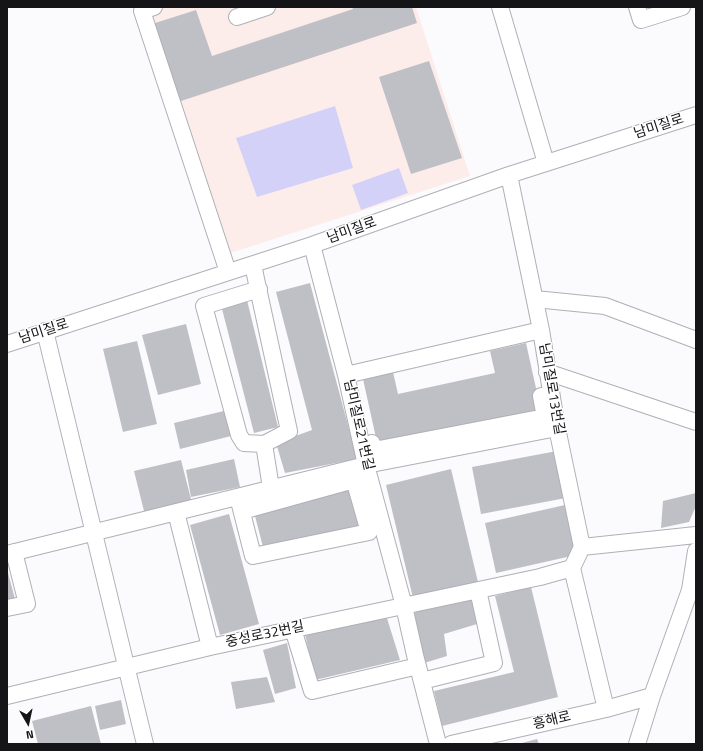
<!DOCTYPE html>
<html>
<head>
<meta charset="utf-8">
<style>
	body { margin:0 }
	#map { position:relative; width:703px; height:751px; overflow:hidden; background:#fbfbfe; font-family:"Titillium Web",sans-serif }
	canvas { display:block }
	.frame { position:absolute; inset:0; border:8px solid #151518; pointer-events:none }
	.north { position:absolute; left:8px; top:703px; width:40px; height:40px; -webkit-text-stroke:3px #fff; paint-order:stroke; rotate:171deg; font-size:11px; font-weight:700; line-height:16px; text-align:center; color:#151518 }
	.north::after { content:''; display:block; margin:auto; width:14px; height:18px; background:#151518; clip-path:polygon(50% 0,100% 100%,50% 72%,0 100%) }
</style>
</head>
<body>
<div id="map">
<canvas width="703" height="751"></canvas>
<div class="frame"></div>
<div class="north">N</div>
</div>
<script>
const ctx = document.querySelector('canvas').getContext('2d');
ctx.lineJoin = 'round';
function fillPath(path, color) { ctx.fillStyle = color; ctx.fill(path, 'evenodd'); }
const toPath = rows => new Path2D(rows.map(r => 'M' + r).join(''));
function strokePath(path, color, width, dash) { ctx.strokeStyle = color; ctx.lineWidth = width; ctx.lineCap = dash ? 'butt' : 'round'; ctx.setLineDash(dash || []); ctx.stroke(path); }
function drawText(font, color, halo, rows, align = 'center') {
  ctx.font = font + ' "Titillium Web","Noto Sans KR",sans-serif'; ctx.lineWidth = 3; ctx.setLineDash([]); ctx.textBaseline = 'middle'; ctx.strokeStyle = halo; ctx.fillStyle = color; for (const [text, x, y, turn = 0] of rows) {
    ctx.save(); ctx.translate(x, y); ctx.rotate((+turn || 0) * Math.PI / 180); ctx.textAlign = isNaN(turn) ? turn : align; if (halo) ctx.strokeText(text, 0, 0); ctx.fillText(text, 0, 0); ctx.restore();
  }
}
fillPath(toPath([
	[134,7,416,7,470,176,215,258]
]), '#fdedea');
fillPath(toPath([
	[335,106,353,168,257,197,236,138],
	[399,168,408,193,361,210,352,185]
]), '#d4d1f9');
fillPath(toPath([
	[352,7,412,7,417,23,175,103,149,25,196,10,212,56,353,9],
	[429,61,462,158,411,174,379,77],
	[310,283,357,459,285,473,276,443,312,430,276,292],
	[247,300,278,427,254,433,221,305],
	[186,324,201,384,158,395,142,335],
	[137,341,157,424,123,432,103,349],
	[526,343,541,411,378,447,363,379,393,372,398,394,495,373,490,351],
	[228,410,235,435,180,449,174,423],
	[557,451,566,498,481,514,472,467],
	[234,459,240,487,191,497,186,470],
	[181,460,192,503,145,515,134,471],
	[451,469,478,582,413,598,386,485],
	[350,490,359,529,264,551,254,512],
	[696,493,696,506,689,522,661,528,663,501],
	[565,505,576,555,496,573,485,523],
	[229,514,259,624,220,635,190,525],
	[7,569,15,599,7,601],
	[531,587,558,697,442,726,434,691,514,672,495,596],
	[471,594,477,624,444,634,447,656,421,664,410,619,420,607],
	[386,615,400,660,315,680,305,634],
	[287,643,296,688,275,694,263,650],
	[267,677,275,702,236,709,231,682],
	[121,700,126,724,100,730,95,706],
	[91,706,101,744,38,744,32,721],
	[537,739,539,744,522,744,522,743]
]), '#bfbfc6');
const minor = toPath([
	[154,7,142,11,228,272],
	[500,7,546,163],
	[637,7,641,20,682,7],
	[237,17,267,7],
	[312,245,346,375,366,465,404,606,415,655,438,744],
	[253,265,289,431,264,444,271,488],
	[259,289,204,306,239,435,244,443,264,444],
	[535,299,605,306,696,340],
	[45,331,145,744],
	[7,344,312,245,509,175,696,115],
	[547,372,696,422],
	[346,375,541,330],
	[372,443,374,450,545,417,541,396],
	[238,497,253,556,369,532,351,469],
	[242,511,354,480],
	[176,512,210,647],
	[582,547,696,535],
	[7,554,366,465,557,428],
	[572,568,606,709],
	[7,608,27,604,14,552],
	[293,629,312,691,418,666],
	[422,681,494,663,478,590],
	[7,696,210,647,540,577,572,568,582,547,557,428,541,330,509,175],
	[451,744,606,709,652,696],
	[637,744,652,696,690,590,696,551]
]);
strokePath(minor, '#afafb6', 18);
strokePath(minor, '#fff', 16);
drawText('14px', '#151518', '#fff', [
	["남미질로",659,127,-18],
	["남미질로",352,231,-20],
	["남미질로",44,332,-18],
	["남미질로13번길",551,389,80],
	["남미질로21번길",358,425,77],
	["중성로32번길",265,635,-12],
	["흥해로",552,721,-13]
]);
</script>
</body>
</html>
